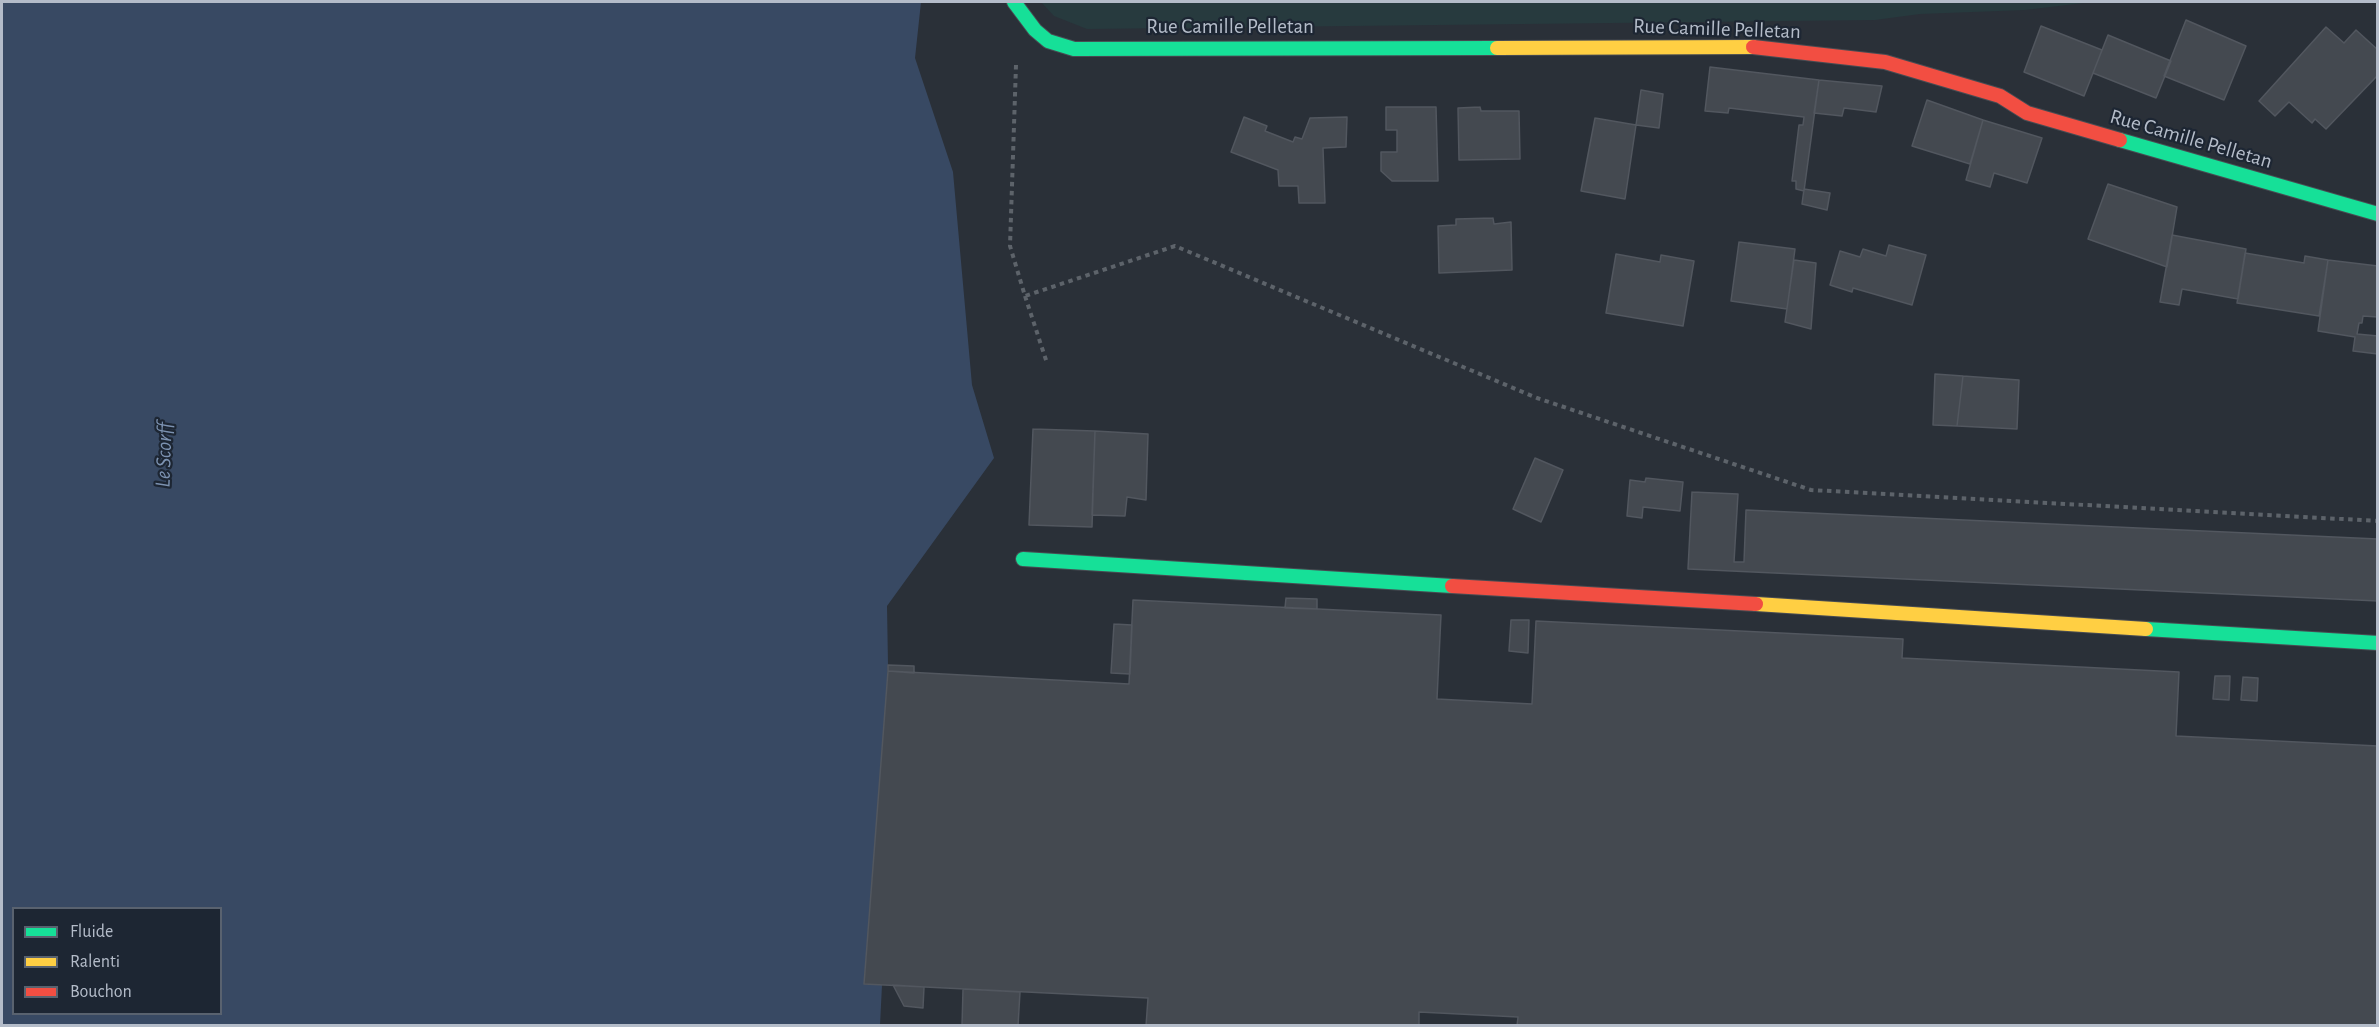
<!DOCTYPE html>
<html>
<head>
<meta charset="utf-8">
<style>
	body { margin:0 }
	#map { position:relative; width:2379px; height:1027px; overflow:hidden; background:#2a3038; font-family:"Alegreya Sans",sans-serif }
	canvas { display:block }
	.frame { position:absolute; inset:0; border:3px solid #b4bcc9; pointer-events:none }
	.legend { position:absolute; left:12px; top:907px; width:210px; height:108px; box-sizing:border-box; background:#1d2633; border:2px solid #59626f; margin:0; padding:8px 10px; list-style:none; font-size:18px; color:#b4bcc9 }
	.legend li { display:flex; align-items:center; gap:12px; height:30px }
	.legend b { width:30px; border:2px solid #59626f }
</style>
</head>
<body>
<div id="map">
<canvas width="2379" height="1027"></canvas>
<div class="frame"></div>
<ul class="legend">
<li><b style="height:8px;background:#16e098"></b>Fluide</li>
<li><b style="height:8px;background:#ffcf43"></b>Ralenti</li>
<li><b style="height:8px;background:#f24e42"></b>Bouchon</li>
</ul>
</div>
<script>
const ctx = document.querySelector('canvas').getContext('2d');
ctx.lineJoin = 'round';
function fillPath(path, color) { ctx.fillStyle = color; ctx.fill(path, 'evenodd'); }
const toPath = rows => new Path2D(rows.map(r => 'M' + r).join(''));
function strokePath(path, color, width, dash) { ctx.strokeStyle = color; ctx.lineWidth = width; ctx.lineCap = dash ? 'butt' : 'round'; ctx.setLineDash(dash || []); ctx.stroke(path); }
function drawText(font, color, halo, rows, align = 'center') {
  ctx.font = font + ' "Alegreya Sans",sans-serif'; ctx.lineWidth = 4.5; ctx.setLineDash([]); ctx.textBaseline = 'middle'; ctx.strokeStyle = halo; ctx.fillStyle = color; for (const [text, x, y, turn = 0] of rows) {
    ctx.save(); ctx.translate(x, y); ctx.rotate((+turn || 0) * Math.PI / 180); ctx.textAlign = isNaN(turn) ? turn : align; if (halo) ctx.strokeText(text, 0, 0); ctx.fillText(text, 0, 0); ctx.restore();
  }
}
fillPath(toPath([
	[1041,2,2092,2,2025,10,1920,14,1875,20,1087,29,1054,16]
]), '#273a3e');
fillPath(toPath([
	[2,2,921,2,915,58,953,172,972,385,994,458,887,606,888,665,886,712,864,984,882,985,880,1025,2,1026],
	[14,908,220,908,220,1014,14,1014]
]), '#384963');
const building = toPath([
	[2186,20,2246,46,2224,100,2164,76,2186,20],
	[2041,26,2102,50,2084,96,2024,72,2041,26],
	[2326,27,2344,43,2356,30,2378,50,2378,75,2326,129,2315,119,2312,123,2289,102,2275,116,2259,101,2326,27],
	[2108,35,2171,61,2156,98,2093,73,2108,35],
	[1710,67,1819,80,1804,191,1796,189,1796,181,1792,181,1799,125,1803,125,1804,117,1729,108,1728,113,1705,111,1710,67],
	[1819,80,1882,86,1876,112,1844,108,1842,116,1814,113,1819,80],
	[1641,90,1663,94,1659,128,1636,125,1641,90],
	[1927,100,1983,120,1970,164,1912,146,1927,100],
	[1386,107,1436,107,1438,181,1392,181,1381,171,1381,152,1397,152,1397,130,1386,130,1386,107],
	[1480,107,1481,111,1519,111,1520,159,1459,160,1458,108,1480,107],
	[1244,117,1267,126,1265,131,1293,142,1295,137,1302,139,1310,118,1347,117,1346,147,1323,148,1325,203,1299,203,1298,186,1279,186,1278,170,1231,152,1244,117],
	[1595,118,1636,125,1625,199,1581,191,1595,118],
	[1983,120,2042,138,2027,183,1994,173,1990,187,1966,180,1983,120],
	[2108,184,2177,207,2167,267,2088,239,2108,184],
	[1804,189,1830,193,1827,210,1802,204,1804,189],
	[1493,218,1494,224,1511,222,1512,270,1439,273,1438,226,1456,225,1456,219,1493,218],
	[2172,235,2246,249,2238,299,2182,289,2179,305,2160,302,2172,235],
	[1739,242,1795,249,1787,309,1731,301,1739,242],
	[1889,245,1926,255,1912,305,1853,288,1852,292,1830,285,1840,251,1860,257,1863,249,1886,256,1889,245],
	[2245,253,2304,263,2305,256,2328,260,2319,316,2237,303,2245,253],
	[1616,254,1660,262,1661,255,1694,261,1683,326,1606,313,1616,254],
	[1794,260,1816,263,1811,329,1785,322,1794,260],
	[2328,260,2378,266,2378,317,2363,316,2362,323,2359,323,2357,334,2378,336,2378,354,2353,351,2355,337,2318,331,2328,260],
	[1935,374,1963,376,1957,426,1933,425,1935,374],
	[1963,376,2019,380,2017,429,1957,426,1963,376],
	[1033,429,1095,431,1092,527,1029,525,1033,429],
	[1095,431,1148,434,1146,500,1127,497,1125,516,1092,515,1095,431],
	[1535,458,1563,470,1541,522,1513,509,1535,458],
	[1646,478,1683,482,1680,511,1643,507,1642,518,1627,516,1630,480,1645,482,1646,478],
	[1692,492,1738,494,1734,562,1744,562,1746,510,2378,539,2378,601,1688,569,1692,492],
	[1286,598,1317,599,1317,609,1285,608,1286,598],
	[1133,600,1441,615,1437,699,1532,704,1536,621,1903,639,1902,658,2179,672,2176,736,2378,746,2378,1026,1517,1026,1518,1017,1419,1012,1419,1026,1146,1026,1148,998,864,984,888,671,1129,684,1133,600],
	[1511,620,1529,620,1528,653,1509,651,1511,620],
	[1114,624,1132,625,1130,674,1111,673,1114,624],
	[888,665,914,666,914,673,888,671,888,665],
	[2215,676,2230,676,2229,700,2213,699,2215,676],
	[2243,677,2258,678,2257,701,2241,700,2243,677],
	[893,985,924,987,923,1008,904,1006,893,985],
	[963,989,1020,992,1018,1026,962,1026,963,989]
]);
fillPath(building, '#444950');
strokePath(building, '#52575f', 1.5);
const fast = toPath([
	[1014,2,1035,30,1048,41,1074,49,1497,48],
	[2120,140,2378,214],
	[1023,559,1452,586],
	[2146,629,2378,643]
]);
const slow = toPath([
	[1497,48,1753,47],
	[1756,604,2146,629]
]);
const jam = toPath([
	[1753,47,1885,62,2000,96,2027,113,2120,140],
	[1452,586,1756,604]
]);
strokePath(fast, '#484c53', 16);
strokePath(slow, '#484c53', 16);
strokePath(jam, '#484c53', 16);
strokePath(toPath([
	[1016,65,1010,246,1025,296,1175,246,1537,398,1811,490,2378,521],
	[1025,296,1047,363]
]), '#5d636a', 4, [4.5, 4.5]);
strokePath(fast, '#16e098', 14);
strokePath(slow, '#ffcf43', 14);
strokePath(jam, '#f24e42', 14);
drawText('21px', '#b4bcc9', '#1d2633', [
	["Rue Camille Pelletan",1230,27],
	["Rue Camille Pelletan",1717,29,2],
	["Rue Camille Pelletan",2191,139,16]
]);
drawText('italic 22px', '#7c92b1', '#1d2633', [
	["Le Scorff",164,455,-88]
]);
</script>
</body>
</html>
